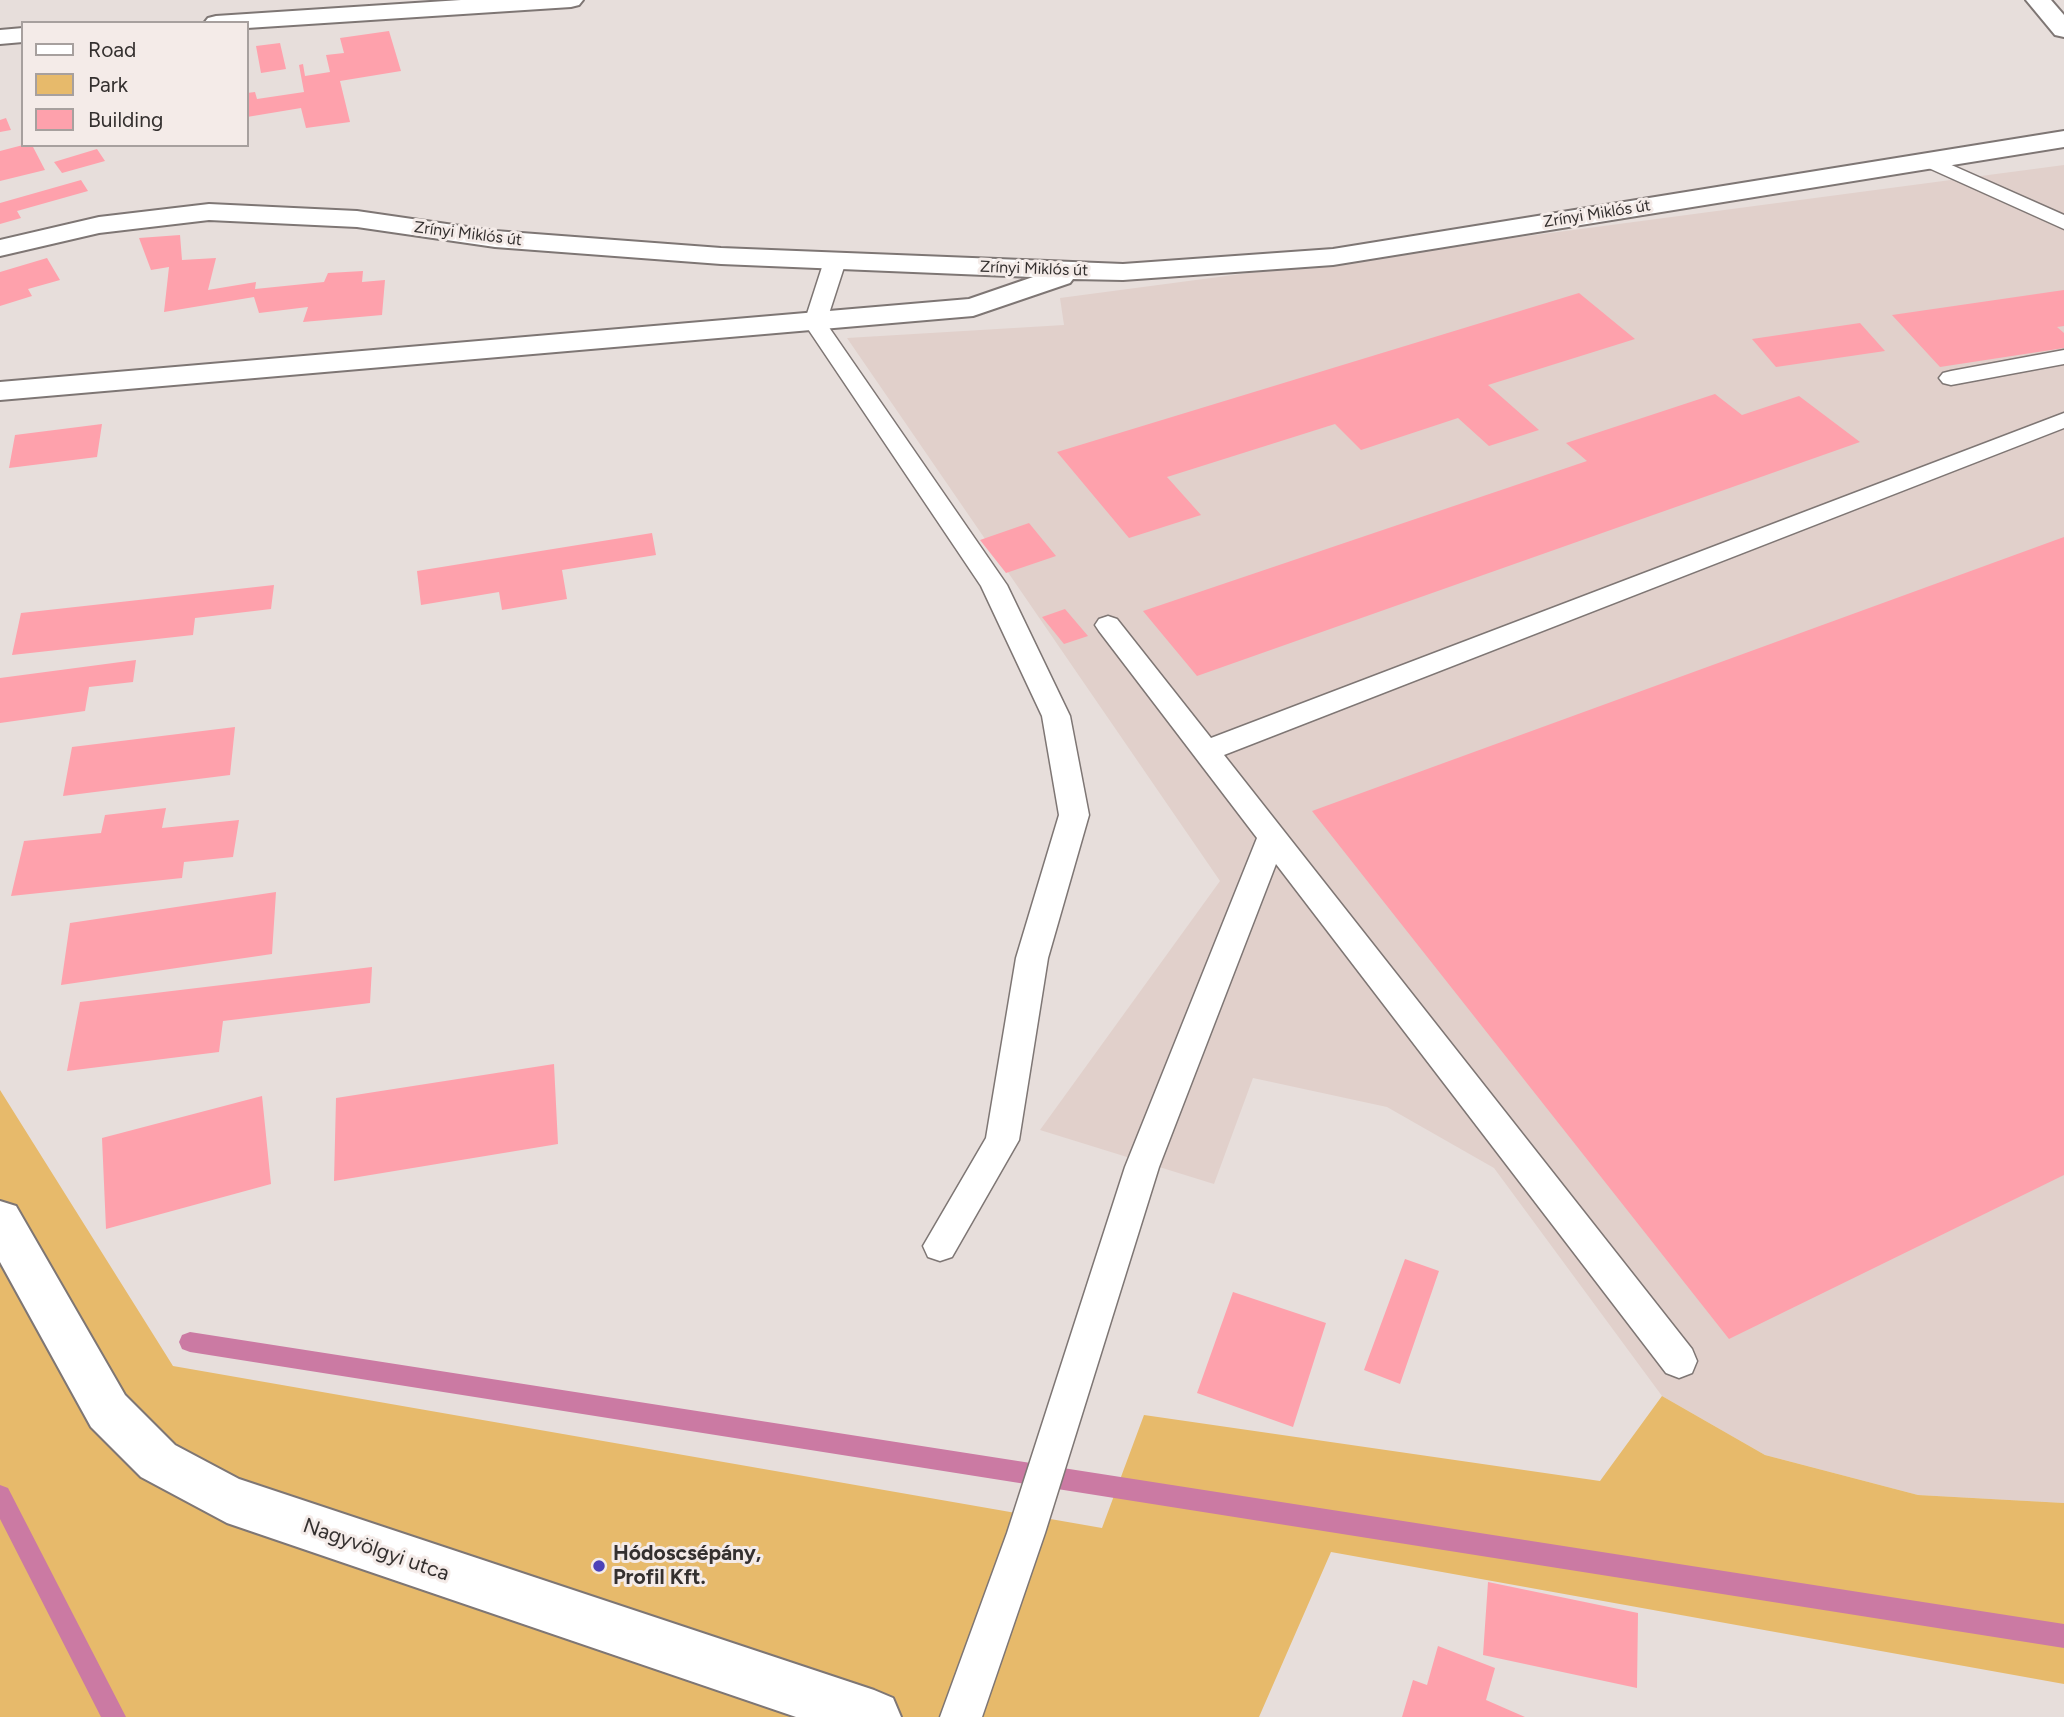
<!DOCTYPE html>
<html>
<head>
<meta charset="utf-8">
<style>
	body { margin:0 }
	#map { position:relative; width:2064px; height:1717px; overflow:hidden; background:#e7dedb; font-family:Figtree,sans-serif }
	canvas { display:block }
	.legend { position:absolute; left:21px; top:21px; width:228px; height:126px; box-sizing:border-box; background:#f4ebe8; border:2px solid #a7a09e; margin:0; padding:9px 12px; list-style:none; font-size:21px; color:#34302f }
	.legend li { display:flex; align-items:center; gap:14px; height:35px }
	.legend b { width:35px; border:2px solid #a7a09e }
</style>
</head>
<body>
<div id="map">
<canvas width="2064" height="1717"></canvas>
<ul class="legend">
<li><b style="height:9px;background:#fff"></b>Road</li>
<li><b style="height:19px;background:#e7ba6b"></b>Park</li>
<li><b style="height:19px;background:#fea1ac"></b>Building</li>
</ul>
</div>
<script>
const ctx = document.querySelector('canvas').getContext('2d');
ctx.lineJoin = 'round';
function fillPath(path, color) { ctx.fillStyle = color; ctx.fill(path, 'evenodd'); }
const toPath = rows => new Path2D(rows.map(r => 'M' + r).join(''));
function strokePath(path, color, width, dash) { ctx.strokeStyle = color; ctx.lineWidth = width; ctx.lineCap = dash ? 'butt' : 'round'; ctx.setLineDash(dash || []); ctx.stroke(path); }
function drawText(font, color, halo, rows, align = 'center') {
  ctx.font = font + ' Figtree,sans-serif'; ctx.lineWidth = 6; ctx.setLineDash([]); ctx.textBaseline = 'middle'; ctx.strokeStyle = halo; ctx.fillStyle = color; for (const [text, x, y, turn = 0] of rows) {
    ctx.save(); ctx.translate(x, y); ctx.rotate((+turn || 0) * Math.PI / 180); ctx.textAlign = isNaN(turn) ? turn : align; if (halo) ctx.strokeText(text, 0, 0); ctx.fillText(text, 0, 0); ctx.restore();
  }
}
fillPath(toPath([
	[2064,165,2064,1503,1918,1495,1765,1455,1662,1396,1494,1168,1387,1107,1253,1078,1214,1184,1040,1130,1220,881,847,338,1064,325,1060,298]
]), '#e1d0cb');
fillPath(toPath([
	[0,1090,173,1366,1102,1528,1144,1415,1600,1481,1662,1396,1765,1455,1918,1495,2064,1503,2064,1684,1331,1552,1259,1717,0,1717]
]), '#e7ba6b');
fillPath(toPath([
	[190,1332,2064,1624,2064,1648,190,1352,182,1349,179,1342,182,1335,190,1332],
	[0,1485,8,1488,126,1717,101,1717,0,1519,0,1485]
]), '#cb7aa3');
fillPath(toPath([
	[389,31,401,71,340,81,350,122,306,128,301,108,247,117,247,93,255,92,257,99,304,92,299,65,303,64,305,76,330,72,326,55,344,53,340,38],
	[280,43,286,69,261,73,256,46],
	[6,118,11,130,0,132,0,120],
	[23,145,32,145,45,170,0,181,0,151],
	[97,149,105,161,62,173,54,162],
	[81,180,88,191,17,211,21,218,0,224,0,203],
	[180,235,182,260,216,258,208,290,256,282,255,289,324,282,328,273,363,271,362,282,385,280,382,315,303,322,308,307,259,313,254,297,164,312,169,267,151,270,139,238],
	[47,258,60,280,28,289,32,296,0,306,0,272],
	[2064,290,2064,326,2057,327,2064,333,2064,348,1940,367,1892,315],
	[1579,293,1635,339,1488,385,1539,430,1489,446,1458,418,1361,450,1335,424,1167,477,1201,515,1129,538,1057,452],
	[1860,323,1885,351,1776,367,1752,339],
	[1715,394,1742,415,1799,396,1860,442,1197,676,1143,611,1587,461,1566,443],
	[102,424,97,457,9,468,15,435],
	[1029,523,1056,556,1006,573,980,540],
	[652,533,656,555,562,570,567,599,502,610,499,592,421,605,417,571],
	[2064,537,2064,1175,1729,1339,1312,811],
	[274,585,271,609,195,618,193,635,12,655,21,613],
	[1065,609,1088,636,1064,644,1042,617],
	[136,660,133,682,89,687,85,711,0,723,0,678],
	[235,727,230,775,63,796,72,747],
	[166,808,162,828,239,820,233,857,184,862,182,878,11,896,24,841,101,833,105,815],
	[276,892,272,954,61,985,70,923],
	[372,967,370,1003,223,1021,219,1052,67,1071,80,1002],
	[554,1064,558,1144,334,1181,336,1098],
	[262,1096,271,1184,106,1229,102,1138],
	[1405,1259,1439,1271,1400,1384,1364,1370],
	[1233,1292,1326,1323,1293,1427,1197,1393],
	[1488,1582,1638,1613,1637,1688,1483,1655],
	[1438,1646,1495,1668,1486,1700,1525,1717,1402,1717,1413,1680,1427,1685]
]), '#fea1ac');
const service = toPath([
	[1929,155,2064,215,2064,229,1922,165,1919,161,1922,157,1929,155],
	[835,254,843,256,846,261,826,323,1007,585,1070,716,1089,815,1048,958,1019,1140,952,1257,940,1261,928,1257,923,1246,986,1138,1016,958,1059,815,1042,716,981,586,804,323,824,261,827,256,835,254],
	[2064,350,2064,364,1951,385,1943,383,1939,378,1943,373,1951,371,2064,350],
	[2064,413,2064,428,1224,755,1692,1349,1697,1361,1692,1373,1679,1378,1666,1373,1276,864,1159,1167,1045,1533,982,1717,940,1717,1007,1533,1125,1167,1257,838,1099,631,1095,625,1099,619,1108,616,1117,619,1211,738,2064,413]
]);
const minor = toPath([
	[461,0,583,0,579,5,571,7,247,28,247,23,204,23,208,18,216,16,461,0],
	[2026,0,2051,0,2064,15,2064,37,2055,35,2026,0],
	[23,28,23,42,0,44,0,30,23,28],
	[2064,131,2064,147,1333,265,1123,280,1073,279,1070,283,973,316,0,400,0,382,969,299,1033,277,721,264,495,247,357,227,209,220,99,233,0,256,0,240,99,217,209,204,357,211,495,231,721,248,1123,264,1333,249,2064,131],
	[0,1201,16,1206,125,1395,175,1445,239,1479,874,1690,893,1698,901,1717,796,1717,227,1523,141,1477,91,1427,0,1262,0,1201]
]);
strokePath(service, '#7e7674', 3);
strokePath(minor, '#7e7674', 4);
fillPath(service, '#fff');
fillPath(minor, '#fff');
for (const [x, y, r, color] of [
	[599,1566,7,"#4c42b8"]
]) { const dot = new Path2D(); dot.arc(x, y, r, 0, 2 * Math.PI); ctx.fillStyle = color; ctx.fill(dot); strokePath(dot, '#f4ebe8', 2.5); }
drawText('16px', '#34302f', '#f4ebe8', [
	["Zrínyi Miklós út",1597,214,-9],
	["Zrínyi Miklós út",468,234,7],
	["Zrínyi Miklós út",1034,269,2]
]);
drawText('21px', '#34302f', '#f4ebe8', [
	["Nagyvölgyi utca",376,1550,19]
]);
drawText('bold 21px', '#34302f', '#f4ebe8', [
	["Hódoscsépány,",613,1554],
	["Profil Kft.",613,1578]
], 'left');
</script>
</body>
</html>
